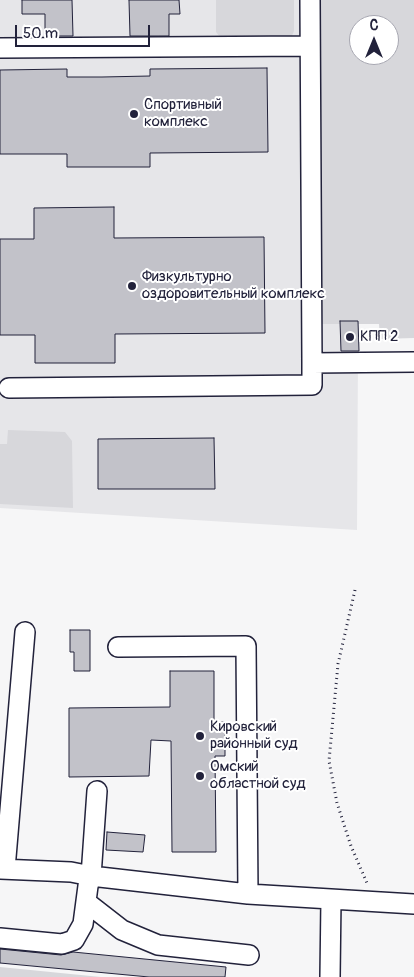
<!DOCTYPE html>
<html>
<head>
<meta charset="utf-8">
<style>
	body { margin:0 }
	#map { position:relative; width:414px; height:977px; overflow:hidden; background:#f6f6f7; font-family:Pangolin,sans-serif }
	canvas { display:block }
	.north { position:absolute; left:349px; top:15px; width:50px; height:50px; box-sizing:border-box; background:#fff; border:1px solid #a7a7b1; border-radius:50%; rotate:0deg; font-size:14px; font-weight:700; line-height:20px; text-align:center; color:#22223b }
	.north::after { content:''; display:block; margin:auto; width:18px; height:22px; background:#22223b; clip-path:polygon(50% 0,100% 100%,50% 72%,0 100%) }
	.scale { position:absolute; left:15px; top:25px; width:135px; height:22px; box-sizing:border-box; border:2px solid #22223b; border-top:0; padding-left:6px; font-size:15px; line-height:18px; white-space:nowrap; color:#22223b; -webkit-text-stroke:4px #fff; paint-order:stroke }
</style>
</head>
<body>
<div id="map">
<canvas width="414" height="977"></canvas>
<div class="north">С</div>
<div class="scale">50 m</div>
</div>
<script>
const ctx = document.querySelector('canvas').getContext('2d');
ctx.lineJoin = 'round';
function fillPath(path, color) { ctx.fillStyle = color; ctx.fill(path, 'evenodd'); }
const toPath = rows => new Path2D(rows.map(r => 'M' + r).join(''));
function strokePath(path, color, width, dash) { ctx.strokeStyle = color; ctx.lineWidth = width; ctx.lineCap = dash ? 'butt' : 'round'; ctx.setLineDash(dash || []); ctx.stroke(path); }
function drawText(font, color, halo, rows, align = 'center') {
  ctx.font = font + ' Pangolin,sans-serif'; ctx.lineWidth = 4; ctx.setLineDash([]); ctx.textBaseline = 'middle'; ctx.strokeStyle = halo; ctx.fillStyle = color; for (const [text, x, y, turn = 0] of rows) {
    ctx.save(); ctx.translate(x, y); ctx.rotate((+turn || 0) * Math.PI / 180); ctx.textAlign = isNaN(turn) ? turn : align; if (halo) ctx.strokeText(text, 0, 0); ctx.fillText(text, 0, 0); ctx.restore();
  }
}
fillPath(toPath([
	[0,0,360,0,357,530,0,508]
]), '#e6e6e9');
fillPath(toPath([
	[216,0,294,0,294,31,291,38,221,38,216,32],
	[315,0,414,0,414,338,380,339,379,324,316,324],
	[359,25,389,25,389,55,359,55],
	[8,430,65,432,72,441,73,508,0,504,0,444,7,444],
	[0,967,101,977,0,977]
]), '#d7d7db');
const building = toPath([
	[22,0,72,0,73,36,45,36,45,14,22,14,22,0],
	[129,0,179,0,180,14,169,14,169,36,130,36,129,0],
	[267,68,268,152,150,153,150,167,67,167,67,154,0,154,0,70,67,69,67,77,102,77,150,76,150,69,267,68],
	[114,207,114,238,264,237,265,333,115,334,115,363,35,363,35,335,0,335,0,239,34,239,34,208,114,207],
	[340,321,358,321,359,351,341,351,340,321],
	[214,438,215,489,98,489,98,439,214,438],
	[70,630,90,630,90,671,74,671,74,652,70,652,70,630],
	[170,671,214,671,214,722,225,722,225,756,215,756,216,852,172,852,171,741,151,740,149,776,69,777,69,708,170,707,170,671],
	[107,832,145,835,143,852,106,850,107,832],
	[0,949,61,955,73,952,226,967,225,977,149,977,0,963,0,949]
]);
fillPath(building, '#c2c2c9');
strokePath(building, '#22223b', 1);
const minor = toPath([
	[310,0,312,363],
	[0,48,310,46],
	[9,388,312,385,312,363,414,362],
	[118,647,246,646,248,894],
	[97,791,91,876,248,894,414,904],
	[0,869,71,872,91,876,88,886,83,924,74,940,62,944,0,938],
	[5,869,25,632],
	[86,902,122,930,158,945,249,955],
	[330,977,331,899]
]);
strokePath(minor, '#22223b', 22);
strokePath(toPath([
	[355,590,338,664,329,761,337,803,351,846,367,883]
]), '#22223b', 3, [1, 4]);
strokePath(minor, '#fff', 19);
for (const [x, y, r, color] of [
	[134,114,5,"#22223b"],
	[132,286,5,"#22223b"],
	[350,337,5,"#22223b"],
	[200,736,5,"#22223b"],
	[200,776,5,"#22223b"]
]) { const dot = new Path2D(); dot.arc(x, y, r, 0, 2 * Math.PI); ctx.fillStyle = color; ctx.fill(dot); strokePath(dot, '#fff', 2); }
drawText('15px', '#22223b', '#fff', [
	["Спортивный",144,105],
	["комплекс",144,122],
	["Физкультурно",142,277],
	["оздоровительный комплекс",142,294],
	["КПП 2",360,337],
	["Кировский",210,727],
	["районный суд",210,744],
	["Омский",210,767],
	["областной суд",210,784]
], 'left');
</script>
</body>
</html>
